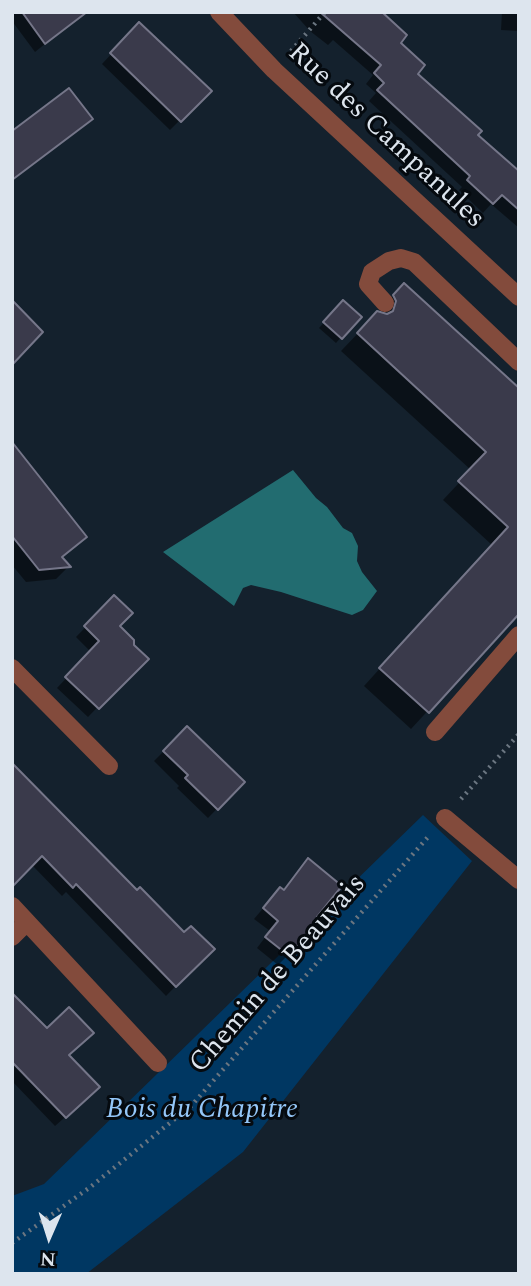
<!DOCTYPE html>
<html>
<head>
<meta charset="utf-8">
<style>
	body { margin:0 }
	#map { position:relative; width:531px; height:1286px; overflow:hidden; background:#14212d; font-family:Spectral,serif }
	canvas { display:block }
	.frame { position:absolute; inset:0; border:14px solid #dde5ee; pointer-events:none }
	.north { position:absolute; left:14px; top:1202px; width:70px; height:70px; -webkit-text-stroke:5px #050a0f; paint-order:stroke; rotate:183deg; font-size:19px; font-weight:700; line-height:28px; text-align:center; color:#dde5ee }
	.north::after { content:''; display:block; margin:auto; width:24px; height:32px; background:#dde5ee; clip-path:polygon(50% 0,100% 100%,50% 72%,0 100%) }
</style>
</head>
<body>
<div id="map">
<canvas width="531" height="1286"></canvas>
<div class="frame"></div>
<div class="north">N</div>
</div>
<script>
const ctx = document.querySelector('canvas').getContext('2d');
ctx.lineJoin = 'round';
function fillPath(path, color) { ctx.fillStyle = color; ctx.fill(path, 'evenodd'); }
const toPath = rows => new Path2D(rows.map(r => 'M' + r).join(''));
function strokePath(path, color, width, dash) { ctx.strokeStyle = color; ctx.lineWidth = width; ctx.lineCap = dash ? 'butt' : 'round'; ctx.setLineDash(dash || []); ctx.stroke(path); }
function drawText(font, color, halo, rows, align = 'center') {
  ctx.font = font + ' Spectral,serif'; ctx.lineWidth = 6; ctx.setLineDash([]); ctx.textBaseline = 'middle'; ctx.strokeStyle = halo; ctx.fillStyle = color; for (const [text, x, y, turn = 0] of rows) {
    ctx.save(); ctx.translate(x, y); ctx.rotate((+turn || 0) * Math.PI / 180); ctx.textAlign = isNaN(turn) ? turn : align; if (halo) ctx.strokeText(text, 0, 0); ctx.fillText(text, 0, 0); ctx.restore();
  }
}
fillPath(toPath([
	[423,815,472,861,243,1152,86,1274,12,1274,12,1196,44,1184]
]), '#003762');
fillPath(toPath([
	[293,470,316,498,327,507,343,528,352,533,358,546,357,561,362,572,377,591,363,610,352,615,281,592,251,585,243,588,234,606,163,552]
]), '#226c70');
fillPath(toPath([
	[12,12,73,12,77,18,35,52,12,21],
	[293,12,379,12,416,74,476,135,519,174,519,228,491,204,483,213,459,190,462,187,369,101,376,93,366,84,373,75,333,40,328,45,310,31],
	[502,12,519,12,519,31,501,30],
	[130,34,209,91,170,130,102,64],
	[404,285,519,391,519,612,411,729,364,686,492,545,443,500,471,470,341,351],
	[343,302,359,317,336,343,319,328],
	[12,445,84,537,61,558,68,567,56,579,26,582,12,565],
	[114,598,121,683,88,717,57,688,91,652,76,637],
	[187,728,243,782,208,818,177,788,179,786,154,761],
	[12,780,184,934,212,949,166,996,66,892,62,896,32,865],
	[308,861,288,955,278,965,257,948,270,931,254,919,271,899,283,891],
	[12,1002,67,1055,88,1097,55,1126,12,1081]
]), '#0007');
const building = toPath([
	[22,12,87,12,45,44,22,12],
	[320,12,382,12,407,35,401,43,425,65,418,74,482,131,478,135,519,171,519,210,502,195,493,204,467,180,470,176,377,90,384,83,374,73,381,65,320,12],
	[139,22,212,91,181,122,110,53,139,22],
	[69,88,93,119,12,180,12,131,69,88],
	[404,283,519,388,519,614,429,713,379,668,508,527,458,481,486,452,357,333,377,311,387,314,393,311,396,301,393,295,404,283],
	[12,300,43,332,12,365,12,300],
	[343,300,362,317,342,339,323,322,343,300],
	[12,442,87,537,62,557,71,567,39,570,12,536,12,442],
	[114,595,133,613,120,626,134,640,134,645,149,659,99,709,65,677,99,641,84,626,114,595],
	[187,726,245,782,218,810,185,778,188,775,163,751,187,726],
	[12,763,137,890,140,887,184,932,191,926,215,949,176,987,76,884,73,888,42,856,12,887,12,763],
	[308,858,342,886,317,917,321,921,289,956,265,937,278,921,263,908,280,887,284,890,308,858],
	[12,993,47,1028,69,1007,94,1033,69,1055,100,1087,66,1118,12,1062,12,993]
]);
fillPath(building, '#3a3a4b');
strokePath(building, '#757689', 2);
strokePath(toPath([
	[291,51,325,12],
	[461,799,519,734],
	[12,1243,89,1188,191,1106,428,837]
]), '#6b7681', 4.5, [2, 5]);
strokePath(toPath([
	[219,12,274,70,519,297],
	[385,303,368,284,372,272,389,261,401,258,414,262,519,362],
	[12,668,109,766],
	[435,732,519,635],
	[445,818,519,880],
	[12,906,158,1063],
	[12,937,27,922]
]), '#834b3c', 18);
drawText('28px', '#dde5ee', '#050a0f', [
	["Rue des Campanules",385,137,43],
	["Chemin de Beauvais",279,975,-49]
]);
drawText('italic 28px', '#94c7f9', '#050a0f', [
	["Bois du Chapitre",202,1112]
]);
</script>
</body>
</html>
